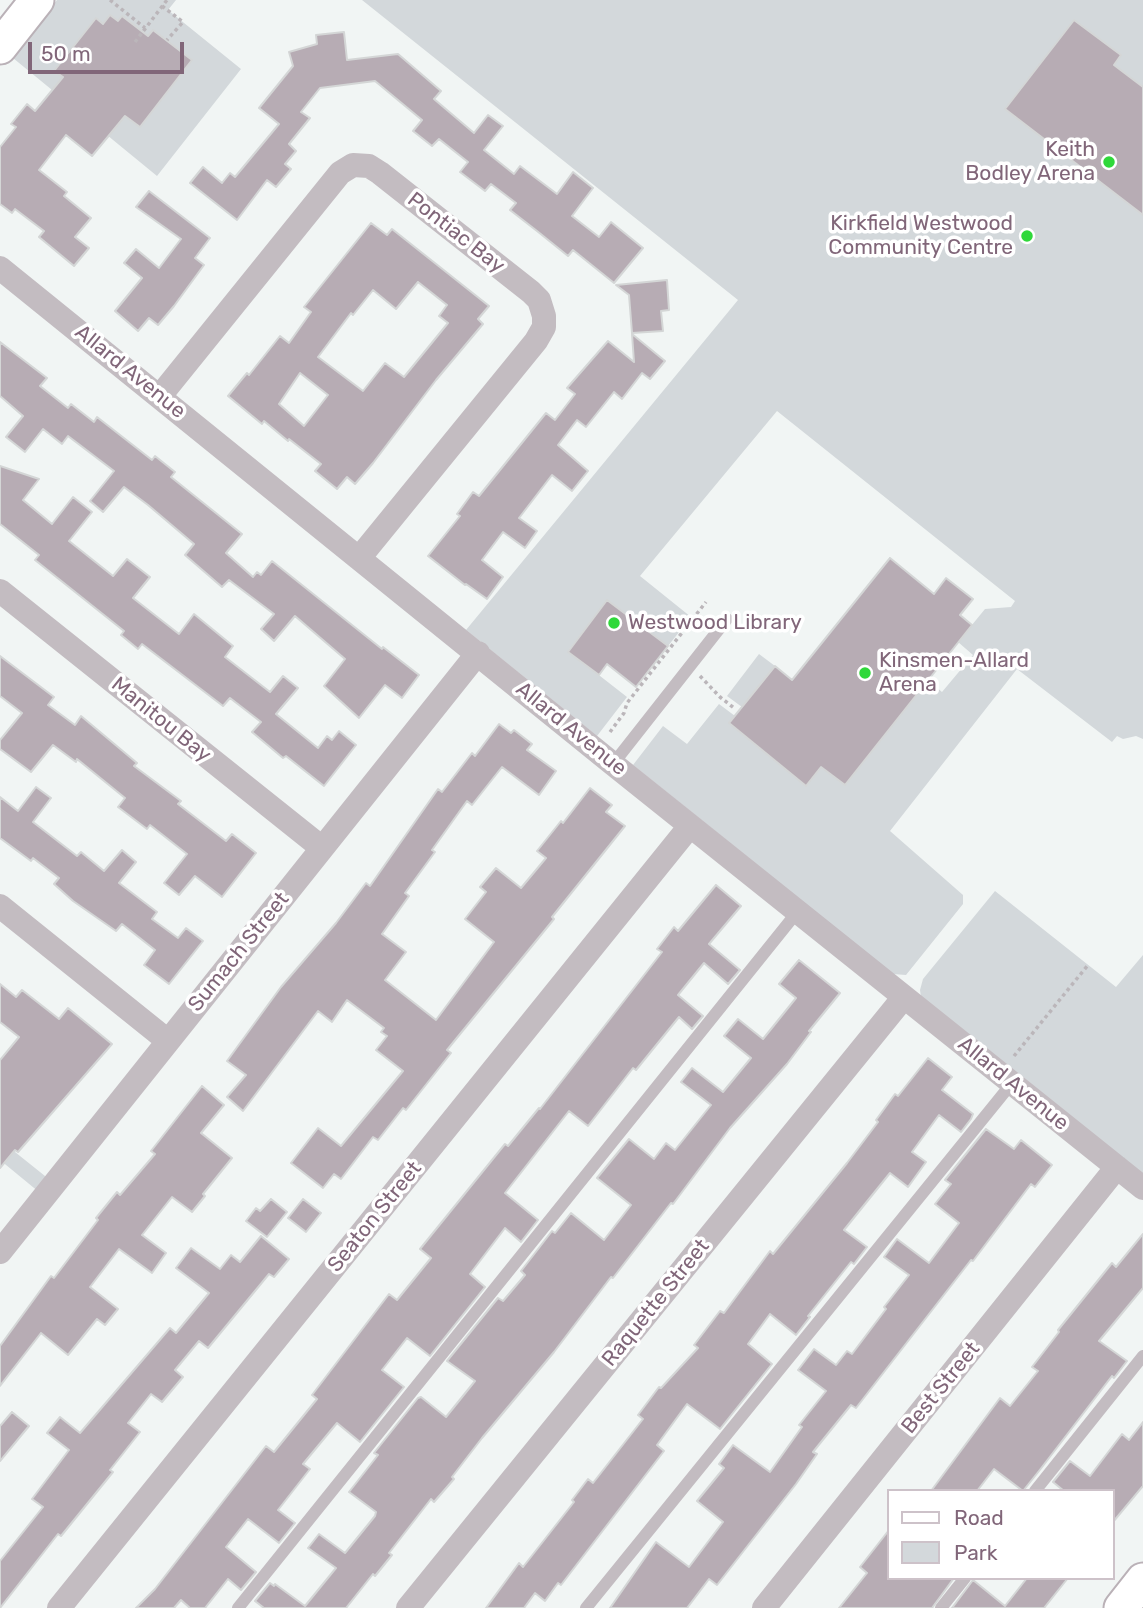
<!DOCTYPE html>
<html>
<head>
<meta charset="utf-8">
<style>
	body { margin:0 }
	#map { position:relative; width:1143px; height:1608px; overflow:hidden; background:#f1f5f4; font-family:Rubik,sans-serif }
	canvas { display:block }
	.legend { position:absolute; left:887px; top:1489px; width:228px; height:91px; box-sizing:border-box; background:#fff; border:2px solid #cdc2c9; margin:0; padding:9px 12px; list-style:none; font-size:21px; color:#816679 }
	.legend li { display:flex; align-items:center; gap:14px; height:35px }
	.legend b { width:35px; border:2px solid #cdc2c9 }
	.scale { position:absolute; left:28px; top:42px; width:156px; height:32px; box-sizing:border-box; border:4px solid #816679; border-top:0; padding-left:9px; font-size:21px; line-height:24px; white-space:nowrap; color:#816679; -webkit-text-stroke:5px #fff; paint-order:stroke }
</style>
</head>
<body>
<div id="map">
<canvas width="1143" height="1608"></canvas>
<ul class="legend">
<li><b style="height:9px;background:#fff"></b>Road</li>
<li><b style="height:19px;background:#d3d8db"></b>Park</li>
</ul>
<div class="scale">50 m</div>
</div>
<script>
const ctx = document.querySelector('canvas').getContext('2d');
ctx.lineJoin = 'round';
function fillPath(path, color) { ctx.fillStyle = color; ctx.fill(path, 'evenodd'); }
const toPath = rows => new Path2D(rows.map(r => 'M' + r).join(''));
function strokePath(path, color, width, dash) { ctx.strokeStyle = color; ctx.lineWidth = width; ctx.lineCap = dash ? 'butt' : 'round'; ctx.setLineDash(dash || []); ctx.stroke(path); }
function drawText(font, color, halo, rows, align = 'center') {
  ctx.font = font + ' Rubik,sans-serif'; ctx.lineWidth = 7; ctx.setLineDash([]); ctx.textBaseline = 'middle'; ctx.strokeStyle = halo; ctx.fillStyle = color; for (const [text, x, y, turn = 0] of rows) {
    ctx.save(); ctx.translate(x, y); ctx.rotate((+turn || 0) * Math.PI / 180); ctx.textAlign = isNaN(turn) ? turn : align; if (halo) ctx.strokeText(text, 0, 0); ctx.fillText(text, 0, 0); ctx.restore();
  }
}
fillPath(toPath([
	[57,0,176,0,168,10,241,69,157,176,13,58,15,52],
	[362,0,1143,0,1143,739,1136,736,1123,739,1117,736,1112,742,1017,669,890,831,963,895,963,904,906,975,893,974,633,765,663,726,687,744,719,704,735,716,729,723,807,785,821,767,928,680,942,692,973,655,958,642,985,609,1011,607,1015,601,777,411,640,576,691,617,668,646,607,600,568,651,627,697,597,736,466,630,738,300],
	[759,654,775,666,742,707,727,696],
	[995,891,1116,987,1143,955,1143,1176,921,997,920,990,923,979],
	[0,1140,55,1184,45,1197,0,1160]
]), '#d3d8db');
const building = toPath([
	[110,15,118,21,122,16,148,36,153,30,192,60,140,127,125,116,92,156,66,135,39,170,67,192,64,196,91,218,75,237,89,248,74,266,39,237,44,231,15,209,12,213,0,204,0,147,16,127,11,124,27,104,35,111,63,77,54,71,96,18,103,24,110,15],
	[1074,20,1121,55,1114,65,1143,87,1143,215,1005,109,1074,20],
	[344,32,347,60,398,54,441,91,434,99,474,133,488,115,503,126,484,150,514,174,520,166,557,194,573,172,593,188,572,216,599,237,611,222,643,248,614,283,573,250,568,256,537,231,510,210,516,203,491,184,485,191,460,172,468,162,439,139,432,146,413,131,422,120,375,81,320,88,301,112,310,118,289,144,296,151,285,164,291,169,276,187,267,180,237,220,190,183,203,167,222,183,230,173,235,177,279,124,259,108,293,66,289,52,317,44,316,35,344,32],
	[149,191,210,238,195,258,204,265,174,306,158,325,149,318,138,331,115,311,142,278,124,263,136,249,159,268,181,239,136,207,149,191],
	[371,223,387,235,392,229,489,306,478,319,483,324,436,380,373,463,355,484,347,477,337,489,315,471,321,464,289,439,288,441,264,421,262,424,228,396,247,373,249,375,280,336,289,343,311,312,304,307,371,223],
	[418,282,447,305,439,316,448,323,404,377,385,363,363,391,318,357,351,313,353,315,373,290,396,309,418,282],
	[300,373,328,395,304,426,279,404,300,373],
	[667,280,669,310,661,311,663,331,632,333,629,295,616,285,667,280],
	[632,334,665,361,650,379,642,373,622,399,614,392,586,427,577,420,558,445,588,471,572,491,552,475,519,518,537,531,525,548,503,532,482,560,503,577,487,599,466,584,465,585,428,556,460,516,457,514,473,492,479,496,546,413,555,420,575,394,567,388,608,341,634,362,632,334],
	[0,342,47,378,40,386,68,408,71,404,94,422,97,417,152,460,155,456,175,472,171,477,242,534,226,553,253,577,257,572,261,575,272,561,382,649,383,647,419,675,402,698,385,685,359,718,324,686,345,659,295,616,274,641,261,629,274,614,229,580,222,587,185,555,194,544,148,505,124,487,103,512,90,501,114,471,68,436,62,444,43,429,25,452,6,437,23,416,0,396,0,342],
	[0,466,39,479,23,500,52,524,73,497,92,512,69,541,113,576,127,559,150,577,133,598,179,634,194,614,233,646,225,657,270,692,283,676,298,688,276,714,318,748,327,736,332,740,339,731,356,745,324,786,286,756,283,758,252,732,261,722,230,698,223,706,142,644,138,649,121,635,124,631,35,560,39,555,0,524,0,466],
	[890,558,934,594,946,578,973,599,960,615,972,625,845,785,821,767,806,786,729,723,775,666,792,680,890,558],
	[607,600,668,646,636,687,607,664,599,675,568,652,607,600],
	[0,656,54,697,48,705,75,725,81,716,137,763,134,766,181,801,178,804,226,841,232,834,256,853,222,897,195,876,179,895,164,883,187,854,150,825,147,829,118,807,125,798,77,759,76,762,53,745,31,772,0,749,0,740,22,713,0,696,0,656],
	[499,724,511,733,514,730,532,744,527,750,556,771,539,795,502,767,472,805,467,801,432,850,435,852,405,893,409,896,382,934,406,952,385,980,436,1020,494,942,465,919,486,892,480,887,496,868,521,888,546,858,537,851,561,821,563,823,590,788,612,805,606,812,625,826,552,917,554,919,447,1050,451,1053,406,1110,403,1108,378,1140,373,1137,341,1179,334,1174,323,1188,291,1163,318,1128,341,1146,403,1071,376,1050,387,1036,381,1032,384,1028,347,1000,332,1022,318,1011,243,1111,227,1097,246,1075,227,1061,281,987,336,923,366,883,370,886,438,789,442,792,472,753,475,756,499,724],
	[36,787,51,798,33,822,77,856,81,852,104,871,122,850,136,862,119,883,157,912,152,919,178,938,186,928,203,941,169,984,144,965,155,950,122,924,116,931,73,901,54,884,59,878,33,858,31,861,0,838,0,797,18,811,36,787],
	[716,885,741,906,709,944,740,970,728,984,704,963,678,995,703,1016,692,1029,679,1017,636,1070,633,1068,588,1126,569,1111,505,1193,538,1220,521,1242,505,1228,470,1274,485,1287,430,1356,407,1338,382,1370,404,1387,360,1442,337,1423,303,1464,310,1469,278,1510,295,1523,279,1543,248,1519,226,1547,256,1572,241,1590,228,1579,205,1608,190,1608,181,1600,174,1608,136,1608,155,1589,266,1446,274,1452,317,1399,312,1395,389,1294,397,1300,431,1258,420,1249,505,1144,508,1146,539,1108,540,1109,662,952,657,949,674,927,678,931,716,885],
	[799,960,840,993,809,1031,811,1032,787,1064,730,1128,673,1204,671,1203,613,1278,611,1277,554,1352,482,1438,452,1477,454,1479,434,1502,431,1499,389,1553,392,1555,375,1576,373,1574,346,1608,264,1608,255,1601,270,1583,274,1586,275,1584,305,1606,336,1568,308,1548,319,1534,345,1553,375,1516,376,1512,349,1492,378,1455,374,1453,418,1398,421,1397,446,1417,475,1381,447,1361,498,1298,503,1301,525,1275,521,1271,535,1253,552,1231,555,1233,571,1213,604,1240,631,1205,597,1178,629,1139,654,1159,666,1143,675,1150,711,1105,681,1082,692,1068,723,1092,751,1058,724,1036,738,1019,763,1039,796,998,779,984,799,960],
	[0,984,16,997,22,990,59,1019,68,1008,112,1044,18,1152,15,1150,0,1168,0,1060,19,1037,0,1022,0,984],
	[928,1058,952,1077,942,1090,973,1114,971,1119,961,1132,939,1115,912,1152,926,1162,908,1187,890,1173,844,1230,867,1247,854,1264,851,1262,808,1316,810,1317,796,1335,770,1314,748,1344,772,1364,720,1429,687,1404,657,1445,664,1451,561,1585,558,1583,545,1601,535,1593,524,1608,486,1608,519,1563,523,1567,574,1502,572,1500,588,1479,593,1483,643,1419,638,1415,659,1387,661,1388,698,1348,694,1345,720,1311,724,1313,770,1251,773,1254,847,1163,878,1122,876,1120,895,1094,898,1096,928,1058],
	[202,1086,224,1105,201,1133,232,1158,203,1194,205,1196,192,1212,172,1197,142,1235,166,1253,152,1273,119,1249,90,1287,118,1309,105,1325,97,1319,68,1355,41,1333,0,1386,0,1346,51,1276,54,1278,98,1220,96,1218,117,1192,120,1195,155,1154,151,1151,202,1086],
	[986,1129,1014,1149,1021,1140,1052,1165,1035,1187,1031,1184,973,1261,971,1260,856,1408,851,1405,813,1452,817,1454,796,1484,717,1585,709,1579,687,1608,610,1608,656,1542,689,1567,723,1522,697,1501,724,1468,719,1464,733,1445,770,1472,802,1427,799,1425,826,1391,798,1370,814,1349,836,1365,847,1351,852,1354,886,1309,884,1307,909,1275,884,1257,897,1239,929,1263,959,1223,935,1204,951,1184,945,1180,986,1129],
	[271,1199,287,1212,267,1237,246,1221,256,1208,260,1211,271,1199],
	[303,1199,321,1213,306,1232,288,1218,303,1199],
	[1143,1234,1143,1288,1099,1341,1127,1361,1114,1378,1112,1376,1039,1471,1023,1491,994,1469,977,1491,931,1491,1000,1398,1010,1406,1038,1371,1032,1367,1059,1332,1058,1330,1112,1263,1116,1267,1143,1234],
	[261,1236,289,1259,274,1277,269,1274,208,1348,199,1341,175,1370,183,1377,162,1402,151,1394,128,1423,140,1432,110,1470,113,1472,61,1536,58,1534,0,1608,0,1561,43,1507,32,1499,69,1450,47,1433,60,1417,80,1433,170,1328,176,1333,209,1293,176,1268,191,1248,220,1269,231,1255,240,1262,261,1236],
	[12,1412,29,1426,0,1461,0,1426,12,1412],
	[1143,1422,1143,1486,1113,1522,1113,1491,1064,1491,1053,1482,1070,1461,1090,1476,1122,1434,1129,1440,1143,1422],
	[889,1530,889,1578,954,1578,932,1608,839,1608,867,1573,860,1567,889,1530],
	[1027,1578,1068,1578,1044,1608,952,1608,973,1580,1005,1606,1027,1578]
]);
fillPath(building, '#b7acb4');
strokePath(building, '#d4d6d6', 2);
const secondary = toPath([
	[0,47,37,0],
	[1121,1608,1143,1580]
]);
strokePath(secondary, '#bab1b7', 37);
strokePath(toPath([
	[110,0,145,28],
	[162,6,183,22,167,40],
	[135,42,167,0],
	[700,676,720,697,734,708],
	[610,732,624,713,627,703,706,602],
	[1014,1056,1088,965]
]), '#bbb6ba', 3.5, [3.5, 3.5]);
strokePath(toPath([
	[613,764,727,619],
	[1035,1491,1143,1356],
	[238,1608,798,911],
	[586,1608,1012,1083],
	[941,1608,965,1578]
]), '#c3bcc1', 12);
strokePath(toPath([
	[0,268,613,764,1143,1188],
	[160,396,340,173,353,165,369,166,380,173,531,292,539,300,544,316,544,327,536,341,360,557],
	[0,591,322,848],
	[0,906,168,1041],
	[0,1252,478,653],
	[59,1608,690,826],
	[408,1608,904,997],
	[764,1608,1117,1167]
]), '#c3bcc1', 24);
strokePath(secondary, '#fff', 33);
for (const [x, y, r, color] of [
	[1109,162,7,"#2fd83a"],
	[1027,236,7,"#2fd83a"],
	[614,623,7,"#2fd83a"],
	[865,673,7,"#2fd83a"]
]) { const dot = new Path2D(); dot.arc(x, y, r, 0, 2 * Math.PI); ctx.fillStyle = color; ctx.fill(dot); strokePath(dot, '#fff', 2.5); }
drawText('21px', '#816679', '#fff', [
	["Keith",1095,150],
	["Bodley Arena",1095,174],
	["Kirkfield Westwood",1013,224],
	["Community Centre",1013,248],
	["Westwood Library",628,623,"left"],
	["Kinsmen-Allard",879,661,"left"],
	["Arena",879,685,"left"]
], 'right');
drawText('21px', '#816679', '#fff', [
	["Pontiac Bay",456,233,38],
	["Allard Avenue",130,372,39],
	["Manitou Bay",161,720,39],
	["Allard Avenue",571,729,39],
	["Sumach Street",239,952,-51],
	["Allard Avenue",1013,1084,39],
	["Seaton Street",375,1217,-51],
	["Raquette Street",656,1303,-51],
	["Best Street",941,1388,-51]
]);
</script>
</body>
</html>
